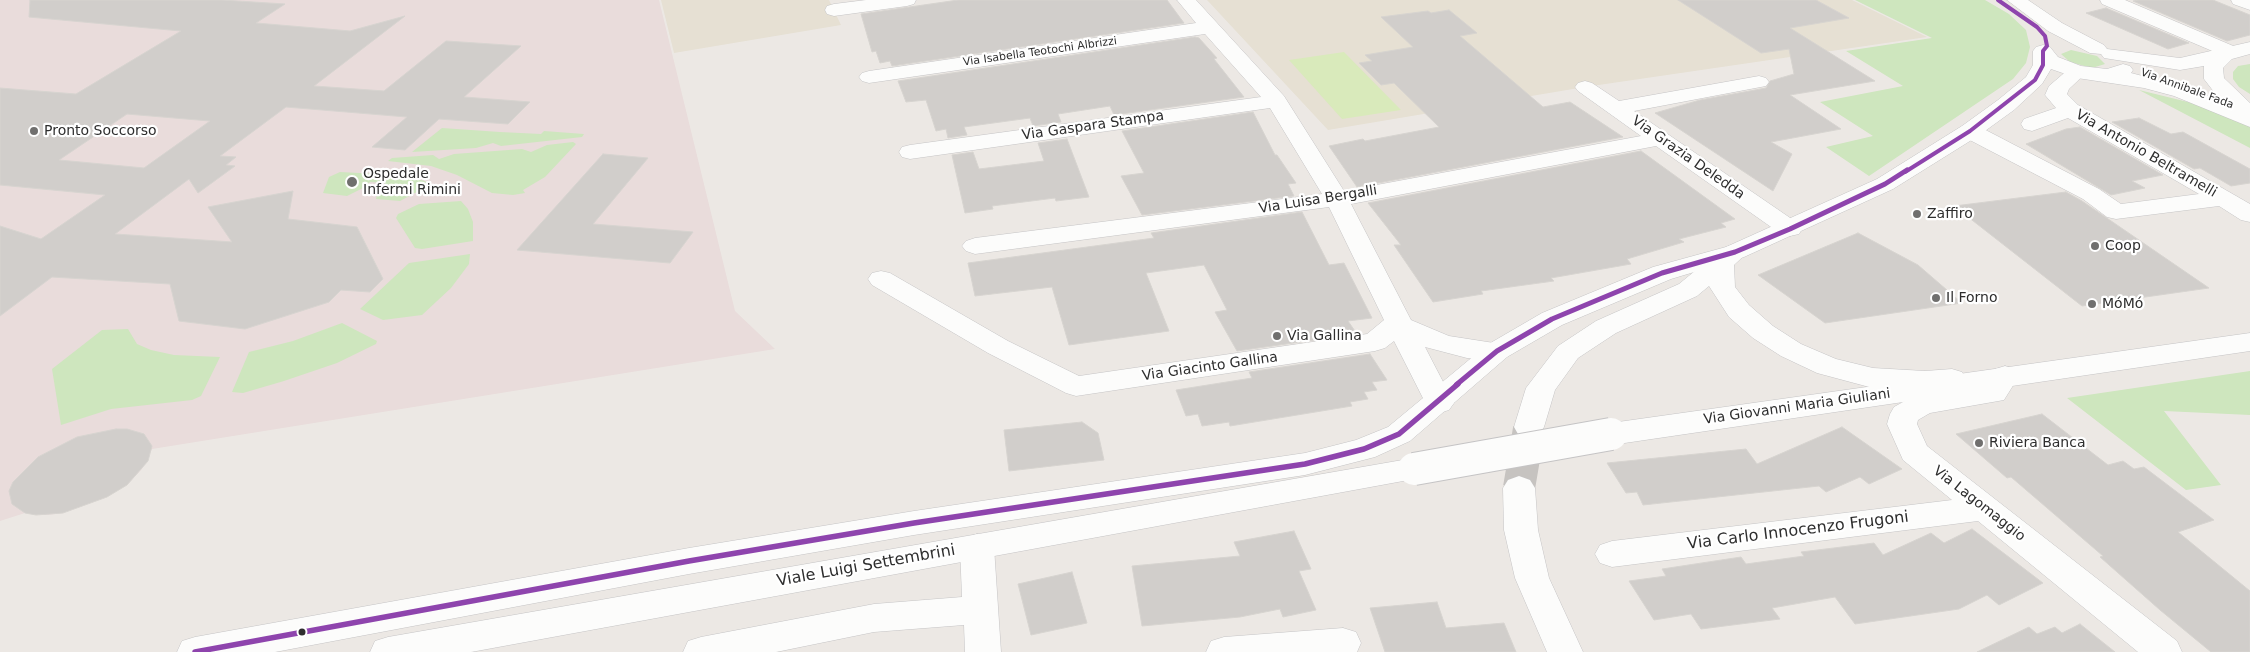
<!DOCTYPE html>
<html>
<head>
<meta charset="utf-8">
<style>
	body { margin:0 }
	canvas { display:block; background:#ece8e4 }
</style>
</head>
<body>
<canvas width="2250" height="652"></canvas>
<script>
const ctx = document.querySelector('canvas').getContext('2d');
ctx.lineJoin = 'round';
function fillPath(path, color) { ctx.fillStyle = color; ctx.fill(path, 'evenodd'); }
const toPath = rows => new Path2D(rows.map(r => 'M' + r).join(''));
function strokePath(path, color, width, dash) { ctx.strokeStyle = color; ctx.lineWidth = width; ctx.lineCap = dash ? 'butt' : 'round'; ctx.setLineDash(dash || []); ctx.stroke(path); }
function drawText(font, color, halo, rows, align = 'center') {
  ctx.font = font + ' "DejaVu Sans",sans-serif'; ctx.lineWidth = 4.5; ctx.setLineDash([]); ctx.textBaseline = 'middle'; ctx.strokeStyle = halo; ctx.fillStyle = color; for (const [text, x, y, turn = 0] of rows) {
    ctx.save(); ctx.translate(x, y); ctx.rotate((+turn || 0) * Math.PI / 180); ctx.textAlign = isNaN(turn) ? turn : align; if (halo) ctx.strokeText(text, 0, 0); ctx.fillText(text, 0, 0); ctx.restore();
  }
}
fillPath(toPath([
	[661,0,829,0,841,25,674,53],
	[1207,0,1852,0,1927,37,1585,87,1328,130]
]), '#e6e0d3');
fillPath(toPath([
	[0,0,659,0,735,311,775,349,152,449,142,469,127,485,107,497,63,513,48,515,25,513,0,521]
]), '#e9dcdb');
fillPath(toPath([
	[1855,0,1985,0,2009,14,2026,30,2030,47,2026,63,2013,79,1869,176,1826,147,1873,136,1820,102,1903,86,1846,51,1932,38],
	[2071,50,2097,56,2105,64,2092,68,2070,62,2061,54],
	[2250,64,2250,94,2239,87,2233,79,2233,72,2238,66],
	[2139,90,2192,103,2250,126,2250,148],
	[442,128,500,132,541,134,544,131,584,134,582,137,501,146,493,143,476,148,412,152],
	[573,142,576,144,545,177,523,190,525,193,513,195,492,193,457,175,431,166,388,161,392,158,433,155,439,159,454,154,522,149,531,152,547,145],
	[340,172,398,175,425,181,428,186,400,201,376,199,378,191,385,183,370,182,363,188,347,196,323,193,329,177],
	[461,201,468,209,473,222,473,241,422,249,415,248,396,218,398,214,419,204],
	[470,254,469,264,451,288,422,315,383,320,360,309,409,263],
	[342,323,377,341,376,344,337,363,284,381,243,393,232,392,249,352,293,341],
	[128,329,137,344,151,350,174,355,220,357,201,396,192,400,111,409,61,425,52,369,102,330],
	[2250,371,2250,415,2164,411,2221,485,2186,490,2067,398]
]), '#cee6be');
fillPath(toPath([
	[1344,52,1401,110,1342,119,1289,60]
]), '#d9eabb');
const building = toPath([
	[30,0,222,0,285,4,256,23,350,31,405,16,314,86,384,91,446,41,521,46,464,97,530,102,508,124,439,119,405,150,372,147,407,117,286,107,220,156,236,157,226,165,235,166,198,193,189,179,115,234,232,242,208,207,293,191,288,219,357,227,383,279,370,292,341,290,329,302,245,329,179,321,170,284,52,277,0,316,0,226,41,239,105,195,0,185,0,88,76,94,181,31,29,17,30,0],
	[127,114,210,121,144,168,59,160,127,114],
	[958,0,1167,0,1184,23,892,66,890,61,880,63,876,51,872,52,861,14,958,0],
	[1678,0,1816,0,1849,18,1790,28,1875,81,1790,95,1841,129,1771,142,1792,154,1773,191,1655,113,1700,100,1766,88,1770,81,1794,74,1789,49,1761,53,1678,0],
	[2138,0,2213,0,2250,15,2250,35,2227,41,2133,1,2138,0],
	[2106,8,2189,43,2168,49,2086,13,2106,8],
	[1449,10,1477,33,1460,36,1543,107,1570,102,1623,137,1357,187,1329,146,1363,139,1365,141,1439,127,1394,83,1381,85,1359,63,1372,61,1365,55,1413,47,1381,17,1428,11,1431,13,1449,10],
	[1195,37,1199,38,1217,58,1214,59,1244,97,1114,115,1110,106,1058,114,1061,122,1033,126,1030,118,964,127,967,135,948,138,946,129,936,131,926,100,906,102,898,81,1195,37],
	[1253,112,1275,155,1277,155,1296,183,1288,184,1294,196,1142,215,1121,176,1144,173,1122,131,1253,112],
	[2139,118,2171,134,2183,132,2250,169,2250,183,2231,186,2200,168,2194,169,2112,122,2139,118],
	[2080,127,2163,175,2132,181,2145,188,2111,195,2026,144,2066,129,2080,127],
	[1067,139,1089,197,1056,201,1055,198,992,206,993,209,965,213,952,155,973,152,979,169,1044,161,1038,143,1067,139],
	[1641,151,1735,219,1721,223,1726,227,1679,239,1684,242,1627,259,1631,264,1551,278,1554,281,1481,291,1483,294,1433,302,1394,245,1401,245,1368,203,1641,151],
	[603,154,648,158,593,224,693,232,670,263,517,250,603,154],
	[2066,192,2082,201,2209,288,2082,306,1954,206,2066,192],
	[1302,212,1329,265,1344,263,1372,318,1348,321,1357,334,1237,351,1215,312,1227,310,1204,265,1146,273,1169,331,1069,345,1052,287,975,296,968,263,1154,238,1151,233,1302,212],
	[1858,233,1918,265,1962,303,1825,323,1758,275,1858,233],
	[1370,354,1387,380,1372,382,1377,390,1364,392,1368,399,1350,402,1352,406,1230,426,1229,422,1202,426,1198,414,1186,416,1176,390,1252,378,1249,372,1370,354],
	[2042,414,2108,465,2123,461,2134,469,2144,467,2214,520,2178,532,2250,591,2250,652,2211,652,2160,610,2100,557,2103,556,2011,477,2007,478,1956,434,2042,414],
	[1082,422,1098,433,1104,460,1009,471,1004,430,1082,422],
	[1842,427,1902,469,1869,484,1860,477,1826,492,1819,486,1643,505,1637,492,1626,493,1607,463,1746,449,1757,464,1842,427],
	[116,429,127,429,144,434,152,446,148,461,127,485,107,497,63,513,36,515,25,513,12,504,9,491,13,482,38,457,77,437,116,429],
	[1972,529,2043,583,1999,605,1987,595,1959,609,1855,624,1835,597,1772,608,1780,619,1701,629,1691,614,1654,620,1629,581,1666,576,1662,569,1741,557,1746,564,1804,556,1801,552,1874,543,1883,555,1931,533,1944,543,1972,529],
	[1294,531,1311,569,1299,571,1316,610,1283,617,1280,609,1240,617,1142,626,1132,566,1240,556,1234,542,1294,531],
	[1072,572,1087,623,1031,635,1018,584,1072,572],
	[1437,602,1446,628,1504,623,1516,652,1385,652,1370,608,1437,602],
	[2080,624,2115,652,1977,652,2029,627,2037,634,2055,627,2062,633,2080,624]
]);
fillPath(building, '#d1cecb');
strokePath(building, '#d7d4d0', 1);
strokePath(toPath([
	[1519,488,1529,429]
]), '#c6c3c0', 32, [32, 16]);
const street = toPath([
	[866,0,916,0,914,4,907,6,834,16,827,14,825,10,827,6,834,4,866,0],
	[1177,0,1196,0,1284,96,1344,191,1641,136,1578,91,1575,87,1578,83,1585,81,1592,83,1619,101,1759,76,1766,78,1769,82,1766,86,1634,111,1799,224,1802,229,1799,234,1790,236,1781,234,1656,146,1351,204,1411,320,1449,336,1507,345,1511,351,1507,357,1497,360,1467,358,1425,347,1454,403,1449,410,1439,413,1429,410,1394,341,1385,348,1375,351,1076,396,1066,393,988,353,872,285,868,279,872,273,881,271,890,273,1008,341,1079,376,1367,334,1384,320,1329,207,975,254,966,251,962,246,966,241,975,238,1322,194,1270,108,910,159,902,157,899,152,902,147,910,145,1261,97,1205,34,869,83,862,81,859,77,862,73,869,71,1196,23,1177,0],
	[2100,0,2125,0,2238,48,2241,52,2238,56,2231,58,2224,56,2102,4,2100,0],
	[2231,0,2250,0,2250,10,2233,4,2231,0],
	[2077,66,2084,68,2087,72,2069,89,2067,94,2078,105,2250,204,2250,222,2241,220,2219,206,2116,219,2107,217,2083,199,1962,136,1959,131,1962,126,1970,124,1978,126,2099,189,2121,204,2199,194,2068,118,2032,131,2024,129,2021,124,2024,119,2056,108,2045,95,2049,86,2070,68,2077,66],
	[1735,244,1744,247,1748,252,1734,265,1735,287,1749,305,1773,326,1801,344,1836,359,1873,368,1925,371,1952,369,1962,372,1966,379,1962,386,1925,391,1873,388,1817,373,1781,356,1753,338,1729,317,1709,286,1697,296,1616,333,1578,358,1555,390,1544,427,1540,434,1529,437,1518,434,1514,427,1526,388,1558,346,1596,321,1679,284,1712,257,1726,247,1735,244],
	[2005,366,2015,369,2019,376,2004,400,1930,413,1918,420,1917,424,1927,446,2177,641,2182,652,2138,652,1978,521,1612,567,1600,563,1595,554,1600,545,1612,541,1952,500,1903,460,1887,424,1890,414,1894,407,1912,397,1985,385,1995,369,2005,366],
	[1519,476,1530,480,1535,488,1538,530,1549,578,1583,652,1547,652,1515,578,1504,530,1503,488,1508,480,1519,476],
	[977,534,989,538,994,547,1001,652,965,652,964,625,874,632,776,652,683,652,688,641,701,637,874,604,962,597,960,547,965,538,977,534],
	[1343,628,1356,632,1361,643,1357,652,1206,652,1211,641,1224,637,1343,628]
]);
const secondary = toPath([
	[2007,0,2028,0,2062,23,2104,45,2107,49,2180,58,2250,42,2250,54,2232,59,2223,68,2224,78,2250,103,2250,127,2174,96,2144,88,2077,78,2051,69,2042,84,2014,110,1978,136,1893,189,1744,257,1671,279,1562,325,1507,357,1410,441,1375,457,1305,475,914,535,689,574,275,652,177,652,182,641,195,637,689,548,914,511,1305,453,1356,440,1388,427,1487,345,1542,313,1653,267,1726,247,1877,179,1962,126,1998,100,2026,77,2033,65,2033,51,2036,47,2043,45,2050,47,2058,57,2081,66,2107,69,2123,64,2130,66,2133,70,2131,73,2188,88,2221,101,2204,79,2204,66,2180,70,2104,58,2101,54,2090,53,2048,31,2007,0],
	[2250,333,2250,351,1611,445,1600,441,1596,434,1600,427,1611,423,2250,333],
	[1414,458,1425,461,1430,469,1425,477,471,652,370,652,375,641,388,637,1414,458]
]);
strokePath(street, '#c5c4c5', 1);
strokePath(secondary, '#c5c4c5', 1);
fillPath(street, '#fcfcfb');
fillPath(secondary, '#fcfcfb');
const secondaryBridge = toPath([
	[1414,469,1611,434]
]);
strokePath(secondaryBridge, '#c5c4c5', 34, []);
strokePath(secondaryBridge, '#fcfcfb', 32);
strokePath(toPath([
	[1905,172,1970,131,2035,80,2043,65,2043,51,2047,46,2045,36,2037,27,1998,0]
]), '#8e44ad', 4);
strokePath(toPath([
	[1456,385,1497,351,1552,319,1662,273,1735,252,1790,229,1885,184,1907,170]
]), '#8e44ad', 5);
strokePath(toPath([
	[195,652,689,561,914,523,1305,464,1364,449,1399,434,1458,384]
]), '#8e44ad', 5.5);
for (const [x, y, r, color] of [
	[34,131,5,"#706f6e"],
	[352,182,6,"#706f6e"],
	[1917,214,5,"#706f6e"],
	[2095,246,5,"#706f6e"],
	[1936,298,5,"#706f6e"],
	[2092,304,5,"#706f6e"],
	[1277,336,5,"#706f6e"],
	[1979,443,5,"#706f6e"],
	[302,632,4.5,"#2e2e2e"]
]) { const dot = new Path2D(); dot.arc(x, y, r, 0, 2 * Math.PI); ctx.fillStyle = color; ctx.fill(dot); strokePath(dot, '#fff', 2); }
drawText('11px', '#2e2e2e', '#fff', [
	["Via Isabella Teotochi Albrizzi",1040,52,-8],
	["Via Annibale Fada",2187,89,20]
]);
drawText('14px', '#2e2e2e', '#fff', [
	["Via Gaspara Stampa",1093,126,-8],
	["Via Antonio Beltramelli",2146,154,30],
	["Via Grazia Deledda",1688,158,35],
	["Via Luisa Bergalli",1318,200,-9],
	["Via Giacinto Gallina",1210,367,-8],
	["Via Giovanni Maria Giuliani",1797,407,-8],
	["Via Lagomaggio",1979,504,38]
]);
drawText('14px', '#2e2e2e', '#fff', [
	["Pronto Soccorso",44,131],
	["Ospedale",363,174],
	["Infermi Rimini",363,190],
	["Zaffiro",1927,214],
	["Coop",2105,246],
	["Il Forno",1946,298],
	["MóMó",2102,304],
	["Via Gallina",1287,336],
	["Riviera Banca",1989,443]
], 'left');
drawText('16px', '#2e2e2e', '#fff', [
	["Via Carlo Innocenzo Frugoni",1798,531,-7],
	["Viale Luigi Settembrini",866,566,-10]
]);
</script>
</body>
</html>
